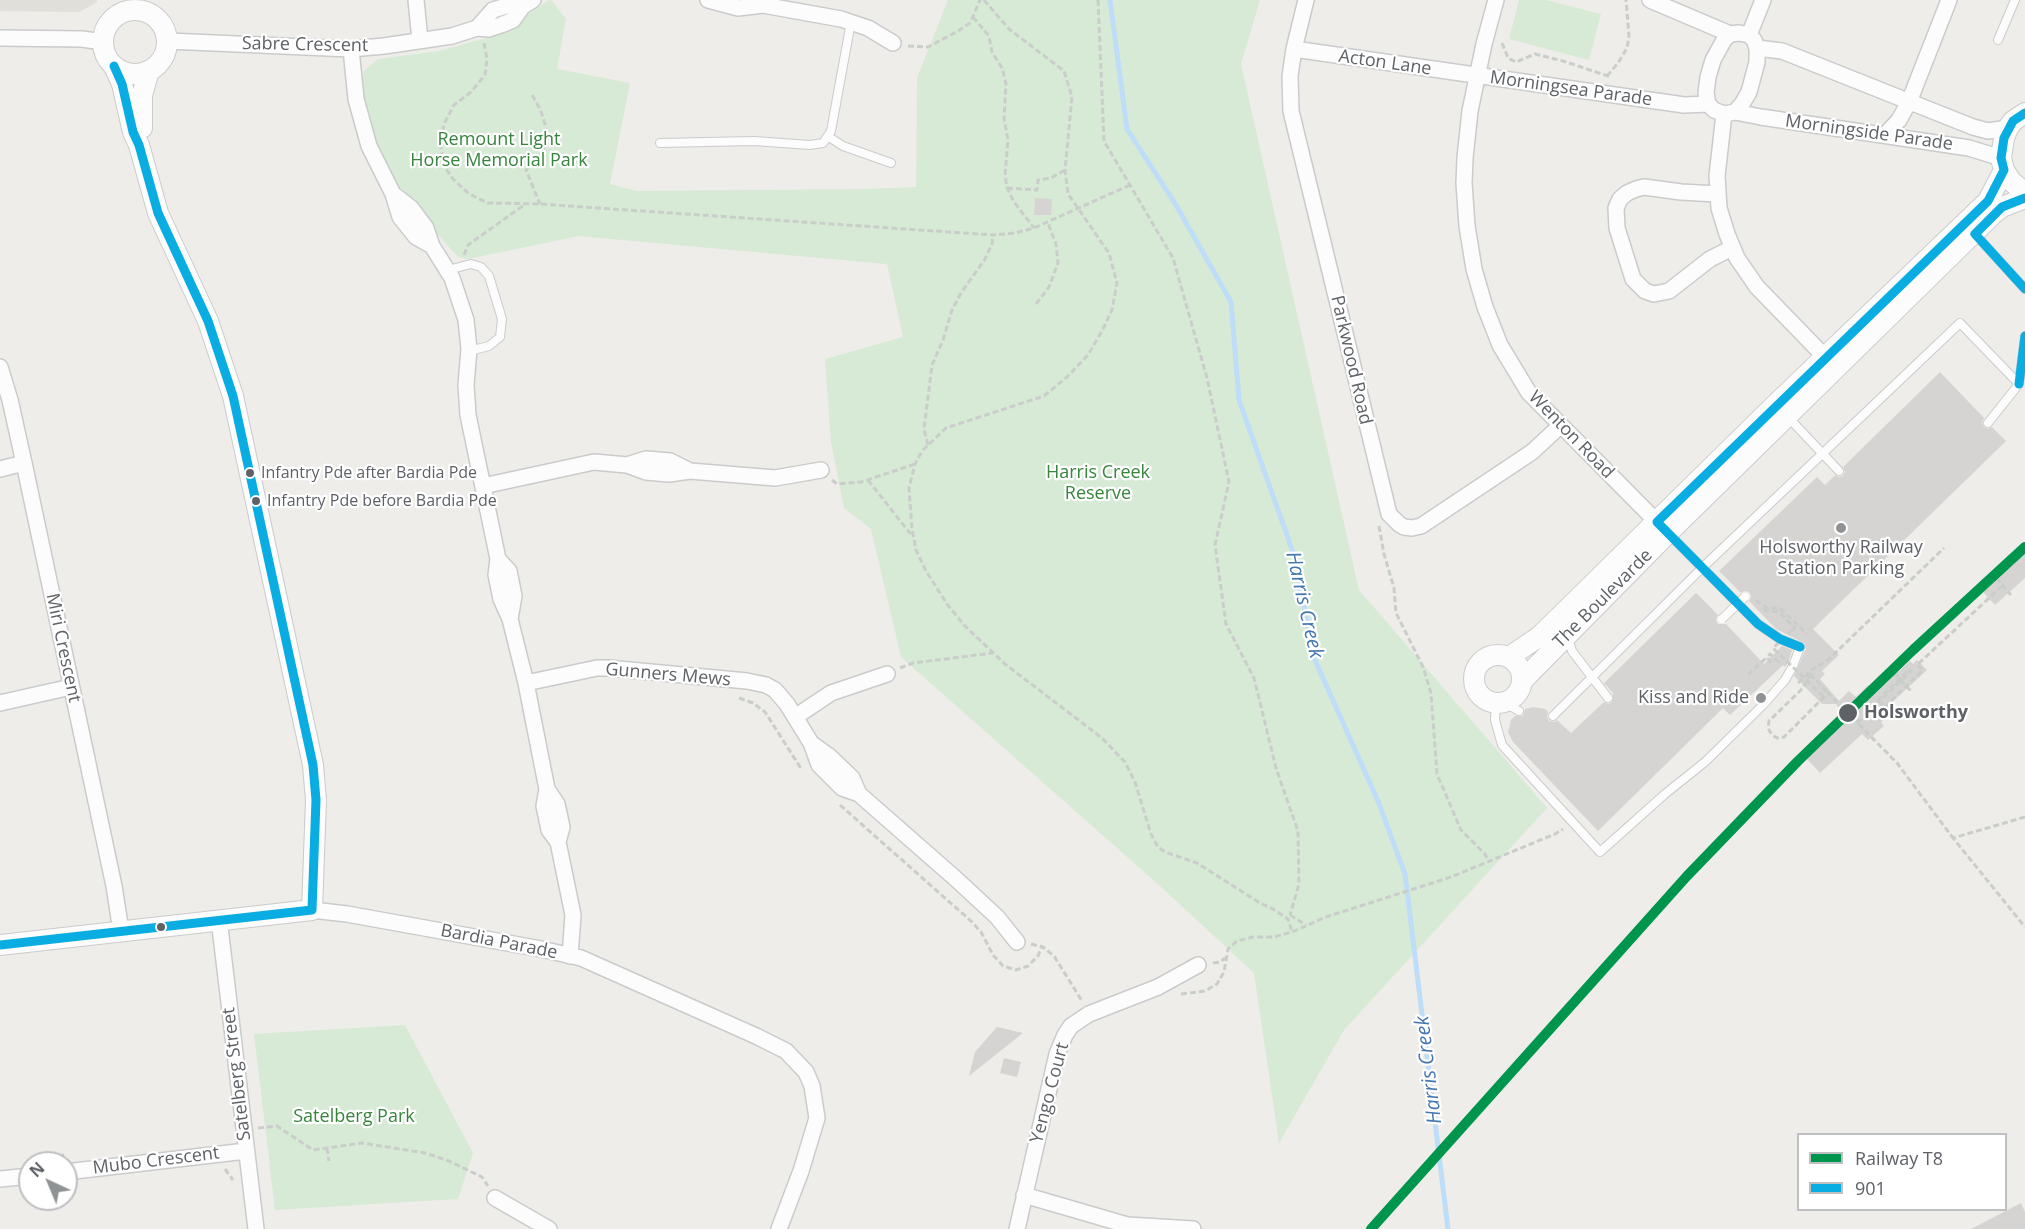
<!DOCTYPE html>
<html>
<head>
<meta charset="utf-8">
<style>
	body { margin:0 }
	#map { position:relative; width:2025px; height:1229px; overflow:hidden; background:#eeede9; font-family:"Open Sans",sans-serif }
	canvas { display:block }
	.legend { position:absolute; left:1797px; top:1133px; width:210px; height:78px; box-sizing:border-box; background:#fff; border:2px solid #bfc0c2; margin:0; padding:8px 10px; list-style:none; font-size:18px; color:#5e6267 }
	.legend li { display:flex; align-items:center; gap:12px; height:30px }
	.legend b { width:30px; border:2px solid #bfc0c2 }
	.north { position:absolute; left:18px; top:1151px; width:60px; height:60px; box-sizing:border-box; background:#fff; border:2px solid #bfc0c2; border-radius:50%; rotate:316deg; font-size:16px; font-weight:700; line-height:24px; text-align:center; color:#5e6267 }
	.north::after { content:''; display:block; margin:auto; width:21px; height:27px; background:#909394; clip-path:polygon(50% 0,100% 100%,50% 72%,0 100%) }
</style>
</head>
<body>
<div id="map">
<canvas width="2025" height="1229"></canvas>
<ul class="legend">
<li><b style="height:8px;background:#00954c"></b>Railway T8</li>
<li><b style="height:8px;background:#09ade1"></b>901</li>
</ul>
<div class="north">N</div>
</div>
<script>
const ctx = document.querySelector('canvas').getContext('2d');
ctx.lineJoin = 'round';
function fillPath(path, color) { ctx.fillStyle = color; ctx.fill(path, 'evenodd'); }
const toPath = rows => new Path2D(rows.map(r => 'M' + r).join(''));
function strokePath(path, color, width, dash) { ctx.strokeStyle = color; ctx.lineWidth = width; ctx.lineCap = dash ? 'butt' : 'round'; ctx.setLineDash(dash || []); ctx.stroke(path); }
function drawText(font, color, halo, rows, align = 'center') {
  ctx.font = font + ' "Open Sans",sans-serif'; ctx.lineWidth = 4.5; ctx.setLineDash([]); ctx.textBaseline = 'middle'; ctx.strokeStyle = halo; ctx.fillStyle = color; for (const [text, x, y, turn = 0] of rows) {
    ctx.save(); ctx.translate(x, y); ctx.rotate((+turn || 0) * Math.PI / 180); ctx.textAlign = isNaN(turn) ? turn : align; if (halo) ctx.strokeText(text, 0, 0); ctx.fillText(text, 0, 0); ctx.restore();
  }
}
fillPath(toPath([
	[0,0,97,0,97,2,79,12,0,11]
]), '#e1dfd9');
fillPath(toPath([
	[549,0,551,0,566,19,557,69,630,83,610,184,637,191,864,189,916,187,917,78,948,0,1260,0,1241,64,1359,590,1547,808,1344,1030,1279,1143,1254,973,1160,886,901,657,871,529,844,508,831,442,825,359,903,337,887,264,579,236,468,259,458,257,401,193,392,178,373,134,364,98,362,83,364,71,378,59,439,51,494,36,510,28],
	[1519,0,1546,0,1601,14,1589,60,1509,39],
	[405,1025,473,1153,458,1199,275,1210,254,1034]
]), '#d7ead5');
strokePath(toPath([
	[1110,0,1127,129,1176,205,1231,302,1239,400,1294,555,1314,658,1378,801,1405,874,1448,1229]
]), '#beddf8', 5);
fillPath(toPath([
	[1035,198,1052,199,1051,215,1034,215],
	[1940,372,1984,418,1982,423,1984,427,1988,429,1992,427,2006,441,1813,629,1839,655,1822,671,1825,674,1820,679,1839,701,1849,691,1856,697,1868,685,1874,691,1896,670,1898,672,1910,661,1913,664,1917,660,1927,670,1890,704,1893,708,1893,710,1881,722,1884,726,1868,740,1862,734,1820,773,1807,759,1847,719,1836,704,1822,704,1794,676,1806,649,1804,643,1776,629,1749,601,1751,596,1749,592,1744,591,1741,593,1719,571,1817,477,1825,485,1835,475,1838,477,1843,476,1845,472,1843,467],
	[2025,553,2025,578,1995,605,1982,591],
	[1696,593,1718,615,1716,620,1718,624,1726,624,1764,664,1782,646,1792,650,1788,663,1785,667,1783,665,1730,715,1723,708,1598,831,1513,742,1508,732,1511,720,1515,716,1523,716,1525,709,1533,707,1545,709,1548,712,1547,717,1549,721,1554,722,1557,720,1571,733,1604,702,1608,704,1612,702,1613,693,1604,683],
	[997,1027,1023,1033,969,1076,975,1052],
	[1004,1058,1021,1062,1017,1077,1000,1073],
	[2021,1203,2025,1212,2025,1229,1971,1229]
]), '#d5d4d2');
const service = toPath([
	[1998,40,2015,0],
	[829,137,843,146,891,163],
	[660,143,754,141,810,145,823,143,831,131,851,22],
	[1975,234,2025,289],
	[448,270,471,264,481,267,489,276,502,319,500,337,489,346,469,351],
	[1787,416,1839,471],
	[1988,423,2019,384,2025,336],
	[1567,636,1572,651,1608,698],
	[1503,702,1519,711],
	[1496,703,1495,720,1502,745,1600,852,1665,794,1705,762,1763,705,1785,680,1793,666,1800,647,1780,639,1758,624,1668,533],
	[1553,716,1702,568,1960,323,2019,384]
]);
const minor = toPath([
	[416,0,420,40],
	[708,0,738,8,763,5,841,19,868,28,893,43],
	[1306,0,1294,49,1290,76,1291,111,1389,514,1399,524,1404,527,1412,528,1421,526,1532,452,1560,426],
	[1496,0,1484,44,1470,111,1465,158,1464,183,1467,226,1474,269,1485,307,1500,345,1529,393,1663,528],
	[1650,0,1730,34],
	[477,28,493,10,506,6,523,6],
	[1739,33,1749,35,1754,40,1757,48,1757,62,1749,92,1742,104,1735,112,1724,114,1714,110,1708,104,1706,93,1708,77,1713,60,1724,40,1730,34,1739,33],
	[1749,35,1763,0],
	[0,38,82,39,103,42],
	[168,41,351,49,384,46,452,36,477,28,489,29,501,25,513,20,523,6,533,0],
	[1757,48,1782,51,1973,127,1988,131,2008,128],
	[351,49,356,99,369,146,393,194,400,217,416,237,432,246],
	[1294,49,1684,105,1708,104],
	[1735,112,1761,117,1969,148,2001,158],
	[1724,114,1717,176,1719,208,1727,234,1737,258,1757,287,1825,357],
	[1885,135,1899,120,1909,102,1949,0],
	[393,194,411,208,426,228,432,246,452,278,466,320,469,349,466,385,468,415,498,559,496,575,501,599,510,619,526,683,547,789,557,804,562,827,558,842,573,915,570,956],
	[1717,194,1681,192,1644,187,1636,189,1627,193,1620,199,1616,208,1617,228,1633,279,1645,291,1654,294,1669,291,1710,259,1732,248],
	[0,367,10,400,24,463,114,886,121,931],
	[627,465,646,459,670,461,690,471],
	[0,469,24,463],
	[483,486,594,462,627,465,646,472,669,474,690,471,775,478,821,470],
	[498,559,509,571,514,596,510,619],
	[526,683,597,668,608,668,747,681,766,685,775,690,787,704,811,743,819,765,842,788,859,794,956,879,997,917,1017,942],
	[0,703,71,687],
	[795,717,831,693,887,674],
	[811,743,829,756,852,778,859,794],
	[547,789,544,806,549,830,558,842],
	[312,910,347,914,541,949,581,958,756,1036,786,1051,806,1072,812,1086,817,1118,801,1171,779,1229],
	[219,919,256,1229],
	[66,1172,246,1151],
	[0,1179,30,1176],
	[1024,1195,1127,1225,1193,1229],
	[495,1198,549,1229],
	[1017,1229,1057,1054,1065,1035,1071,1026,1089,1014,1158,987,1198,965]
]);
const tertiary = toPath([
	'103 42a32 32 0 1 1 64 0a32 32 0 1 1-64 0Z',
	[2025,113,2013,121,2008,128,2004,138,2001,158,2004,170,2011,181,2025,193],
	[142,128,142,95,149,71],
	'1474 679a24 24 0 1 1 48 0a24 24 0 1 1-48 0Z',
	[1509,657,1540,636,1776,404,1988,201,2004,170],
	[1522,681,1668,533,1992,215,2002,207,2025,198],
	[0,945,312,910,316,800,313,765,233,396,208,321,158,213,139,145,133,132,122,84,114,66]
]);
strokePath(service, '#cacbcb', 10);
strokePath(minor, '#cacbcb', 18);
strokePath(tertiary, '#cacbcb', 22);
strokePath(toPath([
	[984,0,1009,29,1064,71,1072,97,1065,170,1068,194,1109,253,1117,283,1112,310,1102,331,1088,355,1067,377,1044,396,946,428,922,451,915,464,909,488,912,529,916,550,926,571,947,604,964,625,1005,664,1102,738,1125,762,1135,782,1151,834,1158,847,1165,852,1197,863,1260,903,1273,909,1288,919,1292,932],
	[1098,0,1104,141,1173,258,1207,378,1229,482,1215,545,1226,624,1254,678,1276,768,1298,831,1299,884,1290,915],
	[973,17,989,36,992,52,1002,68,1006,84,1004,119,1008,140,1005,175,1007,188,1014,202,1034,228],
	[484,43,487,59,485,75,471,92,454,105,444,124,440,143,444,166,453,179,469,194,488,203,540,204,993,235,1015,233,1034,228,1130,185],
	[1502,43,1508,58,1516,62,1535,54,1563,61,1611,77],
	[908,46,928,47,958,31,970,23,980,0],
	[1607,76,1618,63,1627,48,1629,36,1626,0],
	[532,95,540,109,545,124,547,141,541,154,526,170,540,204],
	[1007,188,1037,190,1038,180,1051,178,1065,170],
	[464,255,468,245,524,205],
	[1036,304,1049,287,1058,263,1056,244,1048,223],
	[928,445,924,429,932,365,943,340,952,310,961,293,985,259,992,244,993,235],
	[832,480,837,484,861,482,915,464],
	[868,480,913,537],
	[1379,526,1384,554,1394,588,1396,613,1423,667,1431,693,1437,774,1461,830,1485,854,1489,862],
	[1996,578,2011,595],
	[1756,600,1767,608,1780,608,1807,634],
	[1763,610,1779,612,1795,628,1792,630],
	[1771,663,1767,657,1770,654,1782,665],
	[900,668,913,663,993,653],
	[1809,673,1809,679,1803,688,1769,721,1768,728,1772,735,1777,738,1784,737,1828,693,1897,763,1953,838],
	[1894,673,1911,691],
	[1810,674,1828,693],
	[1748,675,1767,657],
	[1798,683,1814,668,1828,660,1944,548],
	[739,698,753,703,765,712,802,770],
	[1885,707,1923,670,1917,665,2002,586],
	[1857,723,1911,671,1909,670],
	[840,805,972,922,981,932,993,955,1003,966,1016,970,1028,966,1038,956,1042,946],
	[2025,817,1953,838,2025,927],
	[1290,915,1306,925],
	[1031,944,1043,947,1054,956,1082,1001],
	[1213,963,1220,962,1225,958],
	[1181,994,1205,991,1217,984,1224,972,1228,949,1237,941,1253,937,1274,937,1292,932,1326,917,1451,877,1555,834,1563,829],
	[258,1128,277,1126,313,1150,362,1143,425,1153,449,1161,482,1177,488,1186],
	[327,1148,329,1161],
	[32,1159,64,1155],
	[225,1169,233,1180]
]), '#cacecb', 3, [6, 3]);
strokePath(service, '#fcfcfc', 8);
strokePath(minor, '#fcfcfc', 15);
strokePath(tertiary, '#fcfcfc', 20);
const serviceBridge = toPath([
	[1722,619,1745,597]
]);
strokePath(serviceBridge, '#cacbcb', 10, []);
strokePath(toPath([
	[1792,630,1773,648,1824,697],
	[1872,710,1877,715,1885,707,1878,700,1909,670]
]), '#cacecb', 3, [6, 3]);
strokePath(serviceBridge, '#fcfcfc', 8);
strokePath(toPath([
	[114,66,122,84,133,132,139,145,158,213,208,321,233,396,313,765,316,800,312,910],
	[2025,198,2002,207,1975,234,2025,289],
	[2019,384,2025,336],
	[1800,647,1780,639,1758,624,1657,522,1988,201,2004,170,2001,158,2004,138,2013,121,2025,113],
	[0,945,312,910]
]), '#09ade1', 9);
strokePath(toPath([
	[1371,1229,1687,876,1798,761,1913,650,2025,547]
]), '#00954c', 10);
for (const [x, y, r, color] of [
	[250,473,5,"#5e6267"],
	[256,501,5,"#5e6267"],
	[1841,528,6,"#909394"],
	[1761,698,6,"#909394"],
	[1848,713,10,"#5e6267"],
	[161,927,5,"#5e6267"]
]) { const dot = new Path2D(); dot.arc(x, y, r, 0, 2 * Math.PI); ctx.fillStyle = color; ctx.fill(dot); strokePath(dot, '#fff', 2); }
drawText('16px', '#5e6267', '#fff', [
	["Infantry Pde after Bardia Pde",261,473],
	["Infantry Pde before Bardia Pde",267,501]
], 'left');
drawText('18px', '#5e6267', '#fff', [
	["Sabre Crescent",305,45,1],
	["Acton Lane",1385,63,8],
	["Morningsea Parade",1571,89,8],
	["Morningside Parade",1869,133,8],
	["Parkwood Road",1351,360,77],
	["Wenton Road",1571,435,46],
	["The Boulevarde",1603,599,-45],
	["Miri Crescent",63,648,78],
	["Gunners Mews",668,675,5],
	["Bardia Parade",499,942,11],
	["Satelberg Street",237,1074,-97],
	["Yengo Court",1050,1093,-75],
	["Mubo Crescent",156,1161,-7]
]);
drawText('18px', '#37853d', '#fff', [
	["Remount Light",499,140],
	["Horse Memorial Park",499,161],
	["Harris Creek",1098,473],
	["Reserve",1098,494],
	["Satelberg Park",354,1117]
]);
drawText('18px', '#5e6267', '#fff', [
	["Holsworthy Railway",1841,548],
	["Station Parking",1841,569],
	["Kiss and Ride",1749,698,"right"]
]);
drawText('bold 18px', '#5e6267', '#fff', [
	["Holsworthy",1864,713]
], 'left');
drawText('italic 20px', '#4476b0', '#fff', [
	["Harris Creek",1304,605,77],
	["Harris Creek",1429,1070,-97]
]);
</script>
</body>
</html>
